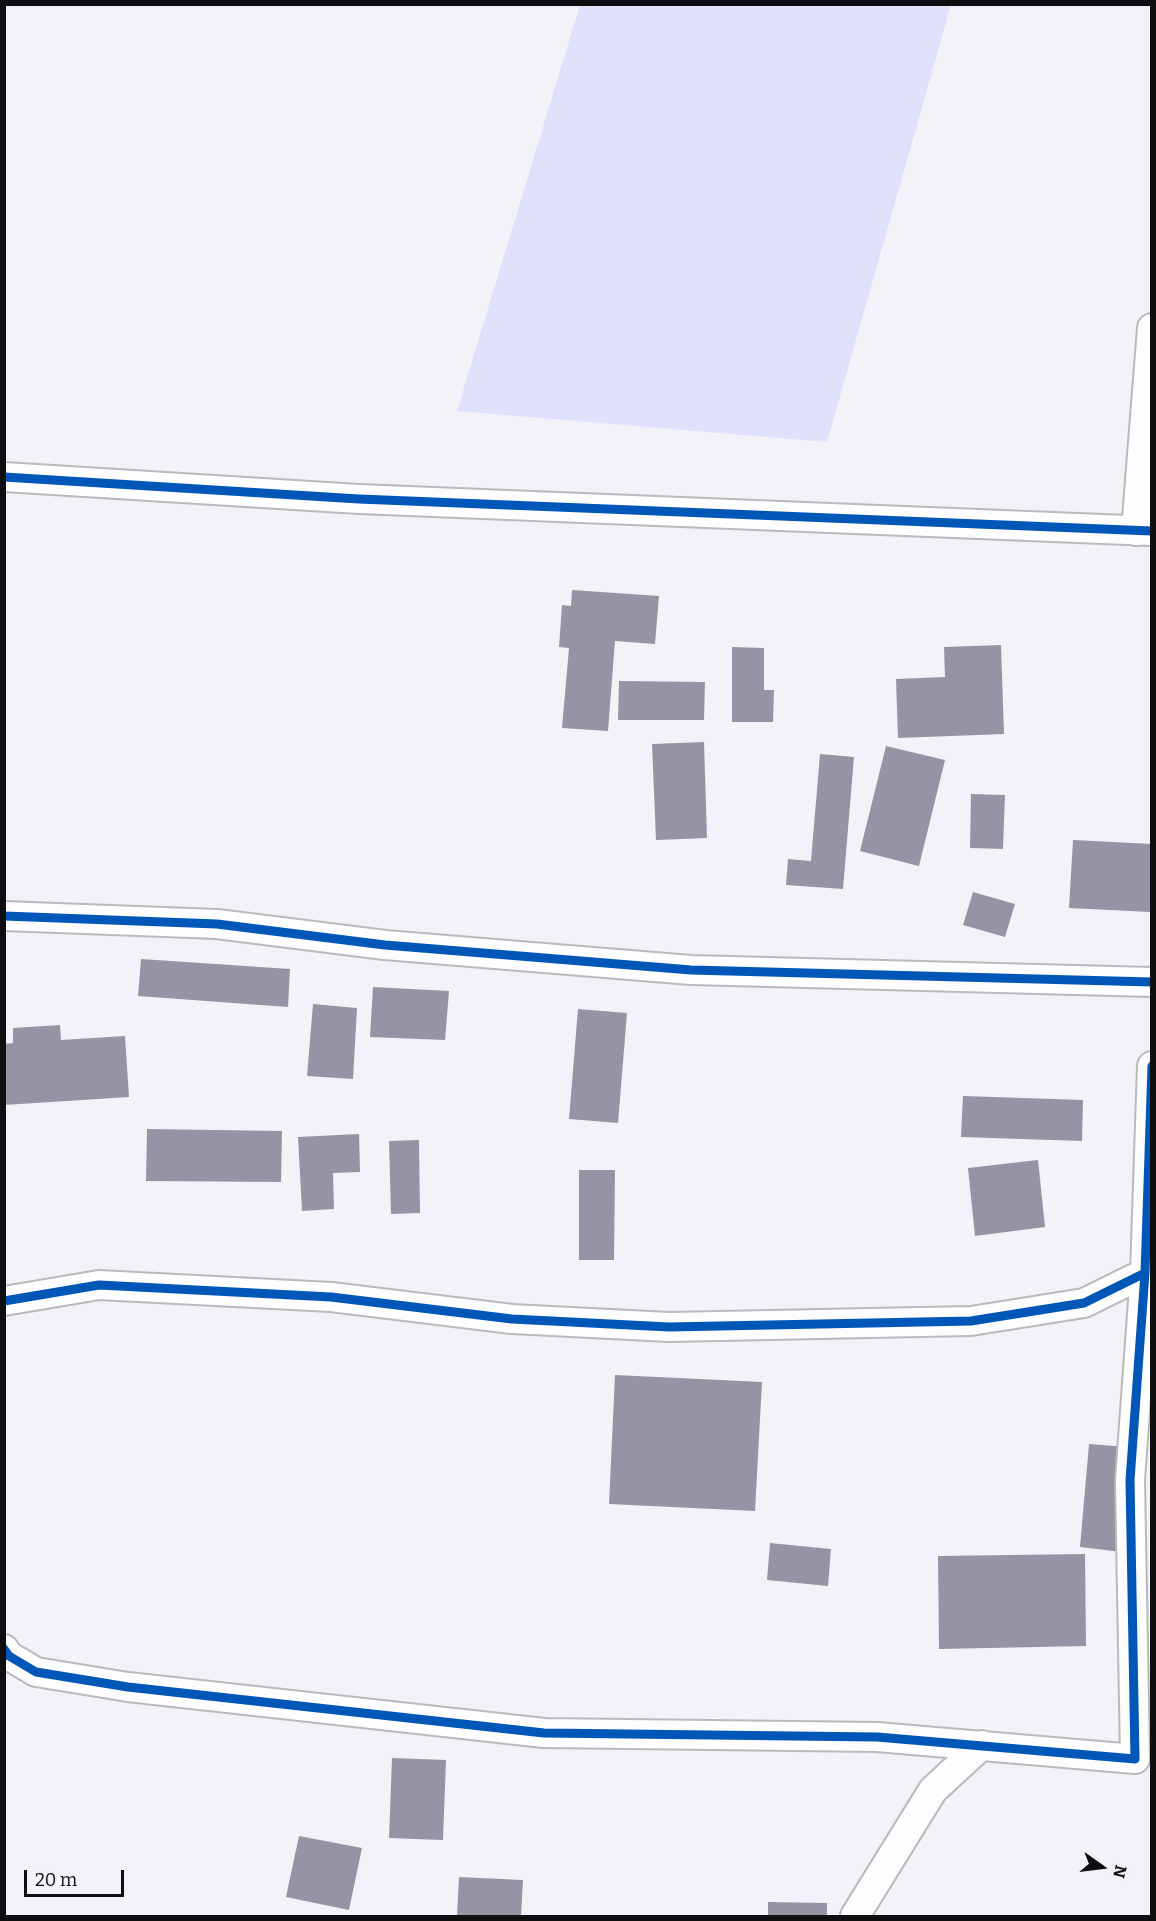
<!DOCTYPE html>
<html>
<head>
<meta charset="utf-8">
<style>
	body { margin:0 }
	#map { position:relative; width:1156px; height:1921px; overflow:hidden; background:#f2f2f8; font-family:Bitter,serif }
	canvas { display:block }
	.frame { position:absolute; inset:0; border:6px solid #0f0f12; pointer-events:none }
	.north { position:absolute; left:1072px; top:1837px; width:60px; height:60px; -webkit-text-stroke:4px #f0f0fa; paint-order:stroke; rotate:104deg; font-size:16px; font-weight:700; line-height:24px; text-align:center; color:#0f0f12 }
	.north::after { content:''; display:block; margin:auto; width:21px; height:27px; background:#0f0f12; clip-path:polygon(50% 0,100% 100%,50% 72%,0 100%) }
	.scale { position:absolute; left:24px; top:1870px; width:100px; height:27px; box-sizing:border-box; border:3px solid #0f0f12; border-top:0; padding-left:8px; font-size:18px; line-height:21px; white-space:nowrap; color:#0f0f12; -webkit-text-stroke:4px #f0f0fa; paint-order:stroke }
</style>
</head>
<body>
<div id="map">
<canvas width="1156" height="1921"></canvas>
<div class="frame"></div>
<div class="north">N</div>
<div class="scale">20 m</div>
</div>
<script>
const ctx = document.querySelector('canvas').getContext('2d');
ctx.lineJoin = 'round';
function fillPath(path, color) { ctx.fillStyle = color; ctx.fill(path, 'evenodd'); }
const toPath = rows => new Path2D(rows.map(r => 'M' + r).join(''));
function strokePath(path, color, width, dash) { ctx.strokeStyle = color; ctx.lineWidth = width; ctx.lineCap = dash ? 'butt' : 'round'; ctx.setLineDash(dash || []); ctx.stroke(path); }
fillPath(toPath([
	[580,5,951,5,827,442,457,411]
]), '#e0e2fb');
fillPath(toPath([
	[572,590,659,596,655,644,615,641,608,731,562,728,569,648,559,647,562,605,571,606],
	[1001,645,1004,734,898,738,896,679,945,677,944,647],
	[732,647,764,648,764,690,774,690,773,722,732,722],
	[619,681,705,682,704,720,618,720],
	[704,742,707,838,656,840,652,744],
	[886,746,945,760,919,866,860,851],
	[820,754,854,757,843,889,786,885,788,859,811,861],
	[971,794,1005,795,1003,849,970,848],
	[1073,840,1152,844,1150,912,1069,908],
	[973,892,1015,904,1005,937,963,925],
	[141,959,290,969,288,1007,138,996],
	[373,987,449,991,445,1040,370,1037],
	[313,1004,357,1008,353,1079,307,1076],
	[578,1009,627,1013,618,1123,569,1119],
	[60,1025,61,1040,125,1036,129,1097,4,1105,4,1044,13,1043,13,1028],
	[963,1096,1083,1100,1082,1141,961,1137],
	[147,1129,282,1131,281,1182,146,1181],
	[359,1134,360,1172,333,1173,334,1209,302,1211,298,1137],
	[419,1140,420,1213,391,1214,389,1141],
	[1038,1160,1045,1227,975,1236,968,1168],
	[579,1170,615,1170,614,1260,579,1260],
	[615,1375,762,1382,755,1511,609,1504],
	[1089,1444,1128,1447,1122,1552,1080,1547],
	[770,1543,831,1549,828,1586,767,1580],
	[1085,1554,1086,1646,939,1649,938,1556],
	[392,1758,446,1760,443,1840,389,1838],
	[299,1836,362,1848,349,1910,286,1897],
	[459,1877,523,1880,521,1916,457,1916],
	[768,1902,827,1903,827,1916,768,1916]
]), '#9694a4');
const street = toPath([
	[4,477,359,499,1152,531],
	[1136,531,1152,328],
	[4,916,217,924,385,945,691,970,1152,982],
	[4,1301,99,1285,331,1297,512,1319,669,1327,971,1321,1084,1303,1145,1273],
	[4,1649,9,1656,36,1672,128,1687,544,1733,877,1737,1135,1759,1130,1480,1145,1273,1152,1066],
	[855,1916,933,1790,982,1745]
]);
strokePath(street, '#b9b9be', 32);
strokePath(street, '#fdfdfe', 28);
strokePath(toPath([
	[4,477,359,499,1152,531],
	[4,916,217,924,385,945,691,970,1152,982],
	[4,1301,99,1285,331,1297,512,1319,669,1327,971,1321,1084,1303,1145,1273],
	[4,1649,9,1656,36,1672,128,1687,544,1733,877,1737,1135,1759,1130,1480,1145,1273,1152,1066]
]), '#0057b8', 9);
</script>
</body>
</html>
